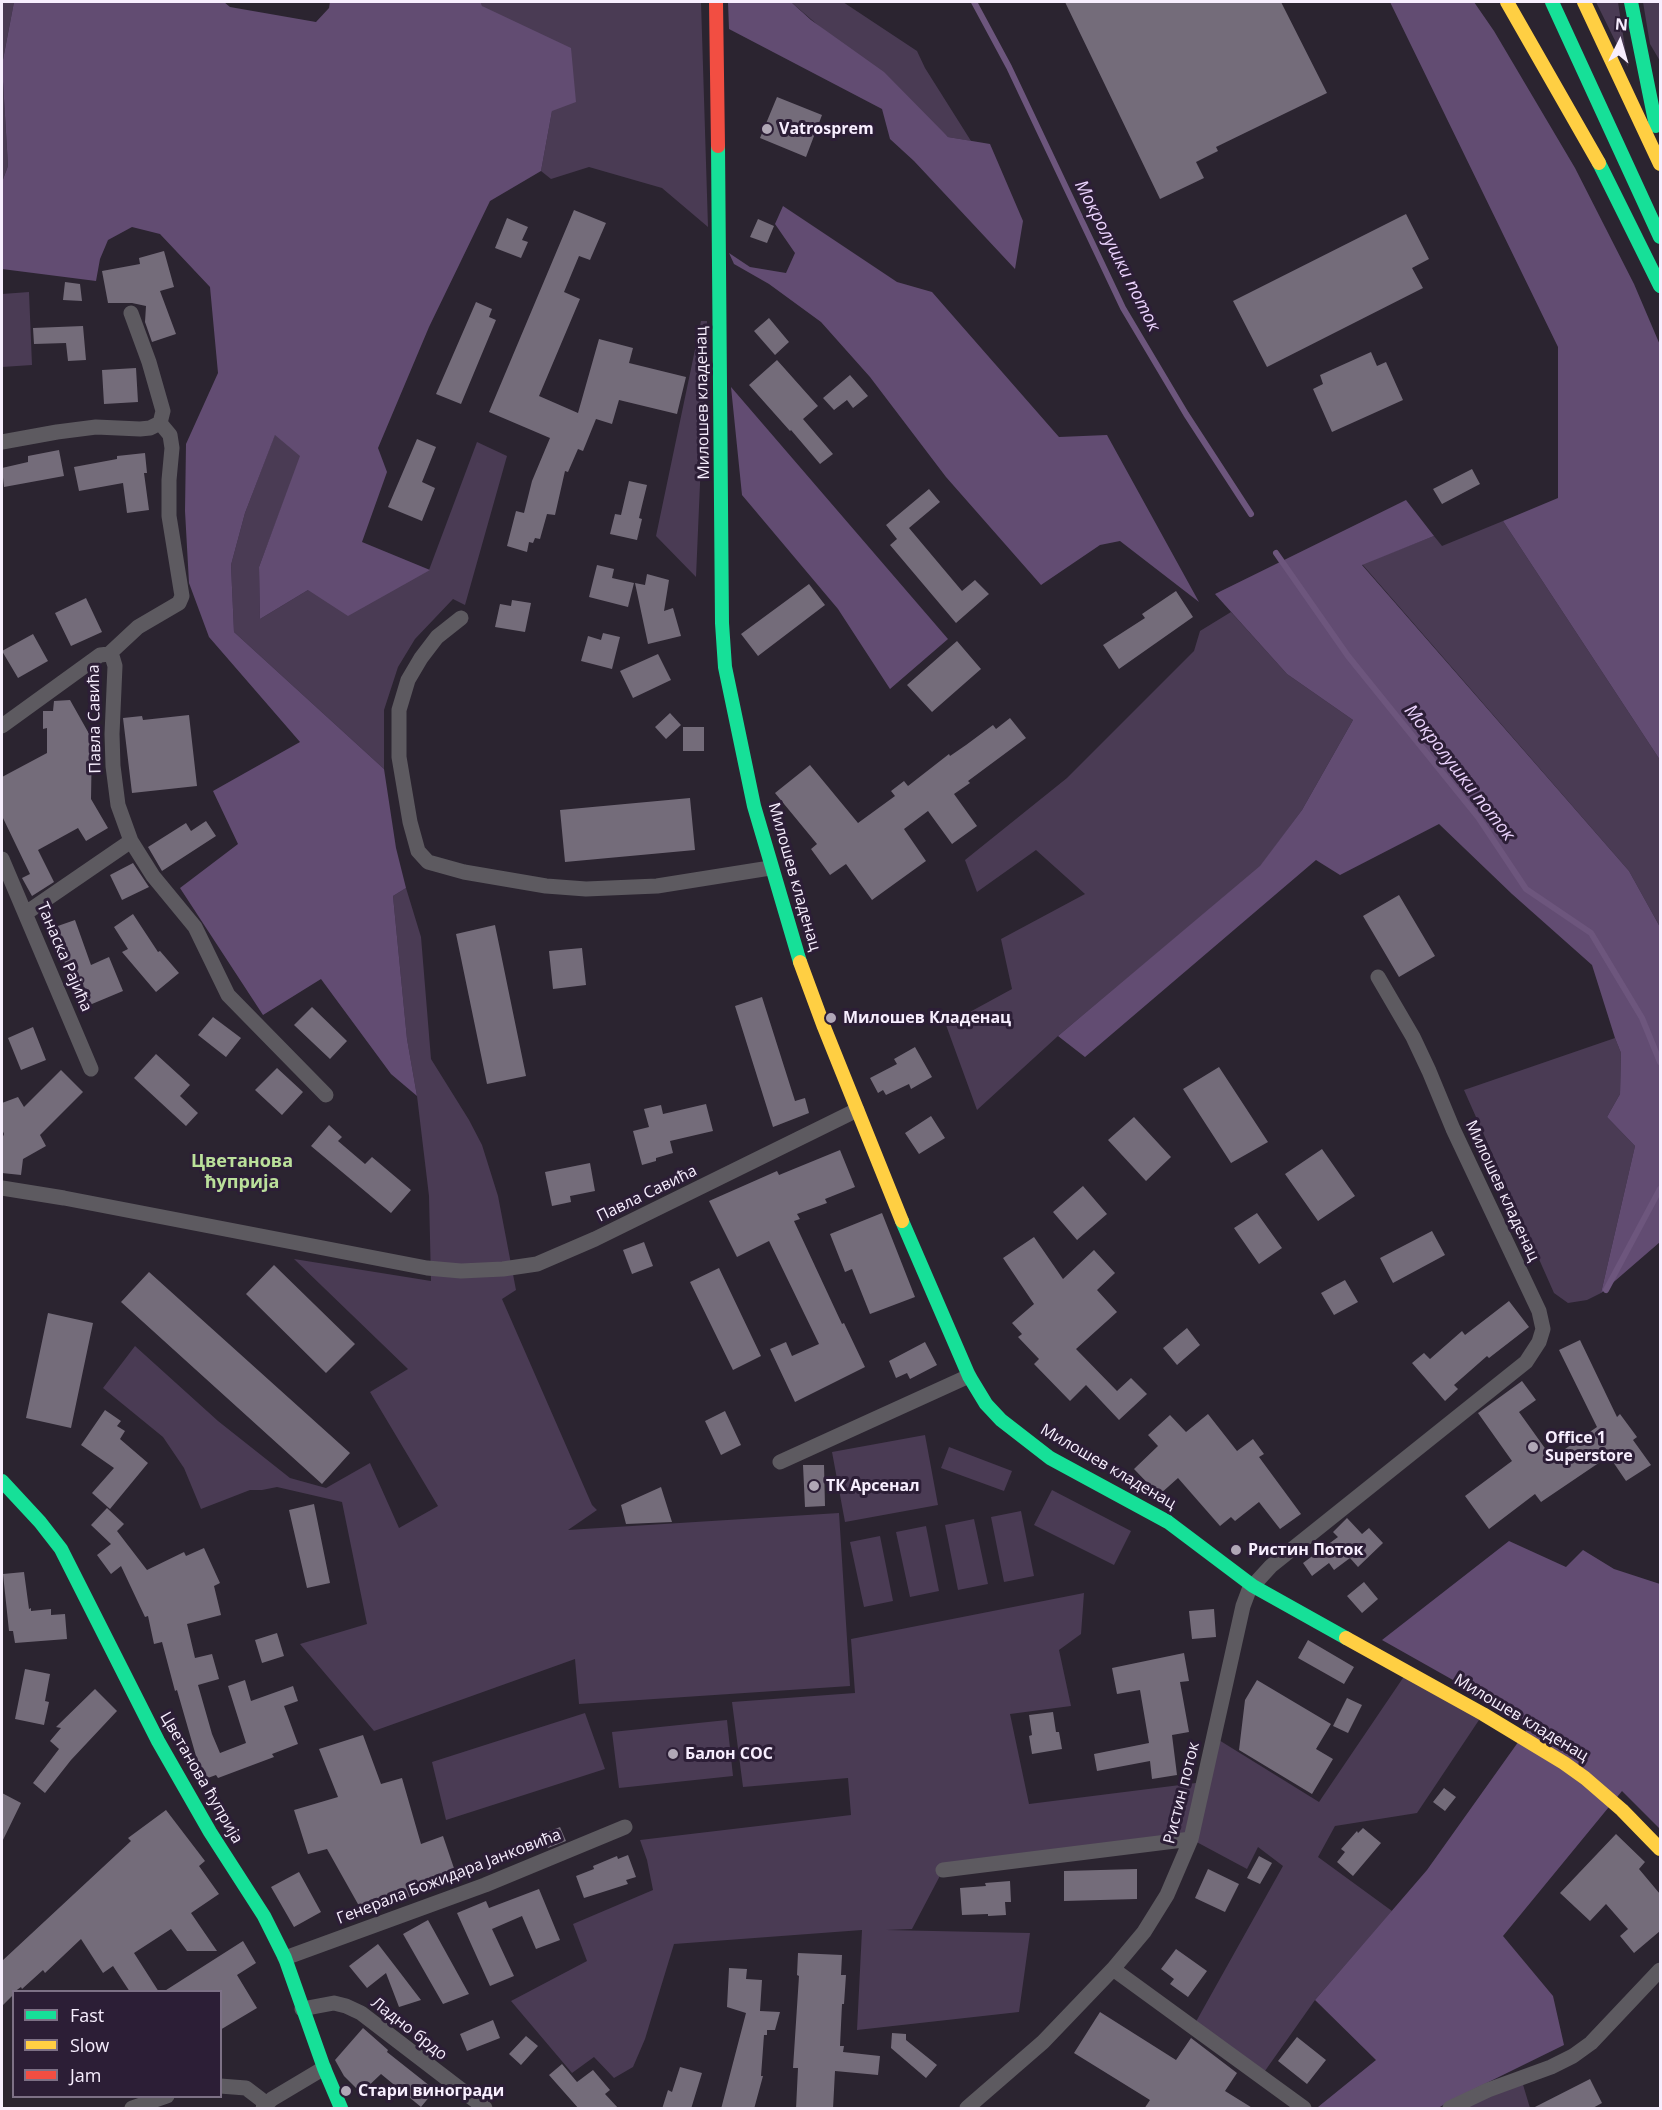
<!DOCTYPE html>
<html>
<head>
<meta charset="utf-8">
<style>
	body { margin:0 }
	#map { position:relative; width:1662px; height:2110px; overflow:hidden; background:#2b2430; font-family:"Open Sans",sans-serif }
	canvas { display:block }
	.frame { position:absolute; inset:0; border:3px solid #f7eefe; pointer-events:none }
	.legend { position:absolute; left:12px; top:1990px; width:210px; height:108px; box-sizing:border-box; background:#2c1e36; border:2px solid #7d7186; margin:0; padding:8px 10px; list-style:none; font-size:18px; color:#f7eefe }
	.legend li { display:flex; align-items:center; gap:12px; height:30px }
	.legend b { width:30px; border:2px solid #7d7186 }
	.north { position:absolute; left:1590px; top:12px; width:60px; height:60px; -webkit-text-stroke:4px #2c1e36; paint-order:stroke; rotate:5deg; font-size:16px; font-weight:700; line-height:24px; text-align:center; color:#f7eefe }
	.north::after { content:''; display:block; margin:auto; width:21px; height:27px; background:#f7eefe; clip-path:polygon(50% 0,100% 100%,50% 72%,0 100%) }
</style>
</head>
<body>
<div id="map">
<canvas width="1662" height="2110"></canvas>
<div class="frame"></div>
<ul class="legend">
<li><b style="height:8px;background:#16e098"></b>Fast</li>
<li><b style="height:8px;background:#ffcf43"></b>Slow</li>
<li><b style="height:8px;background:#f24e42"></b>Jam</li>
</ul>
<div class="north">N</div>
</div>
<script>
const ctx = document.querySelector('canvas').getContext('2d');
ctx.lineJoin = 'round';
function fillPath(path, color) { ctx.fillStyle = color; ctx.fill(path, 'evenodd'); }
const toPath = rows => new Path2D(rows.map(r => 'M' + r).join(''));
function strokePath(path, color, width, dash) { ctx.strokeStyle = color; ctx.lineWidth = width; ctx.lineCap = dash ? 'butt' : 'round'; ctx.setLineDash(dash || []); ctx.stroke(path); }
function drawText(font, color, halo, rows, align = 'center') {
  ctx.font = font + ' "Open Sans",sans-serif'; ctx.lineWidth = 6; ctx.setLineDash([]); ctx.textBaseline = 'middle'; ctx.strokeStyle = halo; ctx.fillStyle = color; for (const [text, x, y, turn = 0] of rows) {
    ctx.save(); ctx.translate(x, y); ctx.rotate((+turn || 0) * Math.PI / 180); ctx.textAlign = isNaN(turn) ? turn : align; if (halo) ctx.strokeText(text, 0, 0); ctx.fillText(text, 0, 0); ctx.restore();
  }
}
fillPath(toPath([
	[2,2,14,2,2,65,8,166,2,182],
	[481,2,701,2,708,227,662,188,589,167,551,179,541,171,552,111,482,6],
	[791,2,843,2,917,51,925,68,971,141,948,137],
	[1596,2,1618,2,1628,67],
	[1643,2,1660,2,1660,61,1650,44],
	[29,292,32,365,2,367,2,294],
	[701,321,707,321,696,577,656,536],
	[275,434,301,456,259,567,260,619,308,590,429,570,477,442,507,456,465,605,453,599,415,639,398,667,384,710,384,769,234,632,231,565,245,513],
	[1503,521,1660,760,1660,927,1629,871,1362,564,1434,536,1442,546],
	[1231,612,1287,674,1353,720,1302,810,1260,867,1058,1036,977,1110,946,1025,1012,989,1001,939,1085,894,1036,850,977,892,965,860,1067,778,1194,651,1200,631],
	[406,888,421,937,431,1059,469,1120,482,1145,498,1196,516,1290,502,1299,592,1505,597,1510,568,1530,839,1513,850,1686,579,1704,575,1659,374,1731,300,1644,367,1624,342,1502,277,1487,262,1490,250,1490,201,1509,184,1468,163,1437,103,1388,135,1346,218,1421,290,1478,326,1488,370,1463,399,1528,438,1506,370,1392,408,1369,294,1259,431,1281,429,1196,417,1096,407,1039,393,896],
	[1615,1038,1621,1053,1620,1094,1607,1117,1635,1146,1601,1293,1587,1300,1568,1303,1554,1293,1464,1090],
	[925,1435,938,1505,845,1522,832,1452],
	[949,1447,1012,1471,1004,1491,941,1468],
	[1052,1490,1131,1531,1114,1565,1034,1525],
	[1021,1511,1034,1576,1004,1582,991,1517],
	[974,1519,988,1584,958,1590,945,1525],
	[926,1526,939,1591,910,1597,896,1532],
	[880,1536,893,1601,864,1607,850,1542],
	[1084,1593,1081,1634,1059,1650,1071,1706,1010,1714,1029,1804,1204,1782,1214,1737,1319,1802,1407,1672,1483,1714,1417,1813,1335,1826,1318,1857,1392,1911,1315,2000,1260,2078,1193,2027,1283,1866,1258,1847,1247,1869,1191,1839,943,1870,912,1929,886,1930,1030,1933,1019,2012,857,2030,862,1930,674,1944,645,2039,633,2067,614,2078,594,2057,572,2073,511,2001,587,1961,573,1924,653,1890,647,1860,640,1840,851,1815,848,1778,743,1787,732,1702,855,1693,851,1639],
	[585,1713,605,1769,446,1820,432,1762],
	[727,1720,733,1776,619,1788,612,1732],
	[1521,2078,1530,2108,1450,2108]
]), '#4a3b54');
fillPath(toPath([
	[14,2,224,2,230,7,316,22,329,8,330,2,481,2,482,6,571,48,576,102,552,111,541,171,490,201,429,327,378,448,387,472,362,542,430,570,348,616,308,590,260,619,259,567,300,456,275,435,245,513,231,565,234,632,384,769,396,848,406,888,393,896,407,1039,417,1096,391,1074,321,979,263,1015,180,888,238,844,213,791,300,742,209,637,189,583,185,511,186,444,218,373,210,287,160,234,132,227,108,240,100,259,96,281,2,269,2,182,8,166,2,65],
	[728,2,791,2,811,20,884,72,948,137,990,144,1023,221,1015,269,914,161,890,139,882,109,729,29],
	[1390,2,1474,2,1494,31,1575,168,1634,284,1660,345,1660,760,1503,521,1558,498,1558,347],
	[783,206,897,282,932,292,1059,437,1107,435,1199,602,1120,541,1100,545,1041,585,946,477,870,377,821,322,769,284,734,264,729,253,750,267,786,273,795,253,775,224],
	[731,387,948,639,890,689,838,609,742,495],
	[1406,500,1434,536,1362,565,1629,871,1660,927,1660,1242,1601,1293,1635,1146,1607,1117,1620,1094,1621,1053,1615,1038,1592,965,1512,894,1439,824,1340,875,1316,860,1085,1057,1058,1036,1260,866,1302,810,1353,720,1287,674,1215,594],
	[1509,1541,1566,1567,1583,1550,1614,1569,1660,1584,1660,1829,1622,1791,1503,1936,1553,1996,1564,2045,1456,2098,1438,2108,1320,2108,1318,2107,1376,2060,1315,2000,1427,1870,1531,1724,1382,1640]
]), '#624c72');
strokePath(toPath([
	[974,2,1009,67,1123,308,1186,414,1251,514],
	[1276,553,1348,656,1478,817,1526,889,1591,933,1642,1018,1660,1062],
	[1606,1290,1660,1189]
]), '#6d567d', 6);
fillPath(toPath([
	[1065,2,1281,2,1327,93,1216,147,1218,151,1196,162,1204,178,1160,199],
	[777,97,822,115,806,157,760,138],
	[574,210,606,223,590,260,579,256,564,292,580,299,539,396,578,413,599,339,633,348,629,363,686,377,677,414,619,400,612,424,596,419,583,451,578,449,568,472,565,471,555,515,547,514,540,539,535,538,533,543,529,542,527,552,507,546,516,511,524,513,532,481,550,438,489,412],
	[1406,214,1429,259,1412,268,1423,288,1267,367,1233,301],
	[507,218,528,227,522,240,528,242,521,258,495,248],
	[758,219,774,226,767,243,750,237],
	[164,251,174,287,160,291,176,334,152,342,145,322,146,306,132,303,108,303,102,271,140,264,139,258],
	[65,282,80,284,82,301,63,300],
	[476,302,492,309,489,317,496,320,461,404,436,394],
	[769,318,789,342,775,355,754,331],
	[83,326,86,360,68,361,66,343,34,344,33,328],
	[1371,352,1377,366,1386,362,1403,400,1332,432,1313,389,1323,384,1320,375],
	[777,360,818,406,803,419,833,454,820,464,791,430,790,431,749,385],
	[136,368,138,402,104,404,102,370],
	[850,375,868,396,853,408,847,400,834,410,823,398],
	[417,439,436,447,422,482,435,488,422,521,388,507],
	[59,450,64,476,4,487,2,468,28,462,28,456],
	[145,453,147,473,144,473,149,510,127,513,123,483,79,491,74,467,117,459,117,456],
	[1472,469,1480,484,1442,504,1433,489],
	[629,481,647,485,639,518,642,519,637,540,610,534,615,514,621,515],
	[929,489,940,502,909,528,962,591,975,580,989,594,956,623,890,545,897,539,886,525],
	[597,565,614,569,612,578,634,583,628,607,589,597],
	[647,574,669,580,664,611,673,608,681,636,648,644,635,583,645,585],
	[809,584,825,605,758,656,741,634],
	[1176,591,1193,617,1119,669,1103,645,1145,618,1142,614],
	[86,598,102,632,71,646,55,613],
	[512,600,531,603,525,632,495,627,500,604,511,606],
	[603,633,620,637,612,669,581,661,588,636,601,640],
	[33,634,48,661,18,678,2,651],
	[957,641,981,669,932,712,907,685],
	[658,654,671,680,633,698,620,671],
	[70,700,92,739,91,799,108,828,86,841,78,828,38,850,54,882,32,896,22,878,30,874,2,816,2,777,47,753,47,728,43,729,43,711,53,711,54,701],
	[670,713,681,725,666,739,655,727],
	[189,715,197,786,132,793,123,718,142,716,143,720],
	[1010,718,1026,738,968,781,970,783,954,794,977,826,952,844,928,811,904,829,926,861,872,900,846,864,830,875,811,849,817,844,775,793,810,765,858,823,895,796,891,791,904,781,908,786,949,754,950,756,966,745,993,725,996,729],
	[683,727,704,727,704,751,683,751],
	[690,798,695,850,565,862,560,810],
	[206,821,216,836,162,871,148,847,186,823,191,831],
	[133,863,149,887,122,900,110,875],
	[1399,895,1435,956,1399,977,1363,916],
	[133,914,158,952,160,951,179,973,156,992,122,952,128,949,114,927],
	[75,920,91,965,109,957,123,991,80,1009,66,975,69,974,52,928],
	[495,925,526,1076,487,1084,456,934],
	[582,948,586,985,553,989,549,951],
	[762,997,795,1101,805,1098,809,1113,773,1127,735,1006],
	[312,1007,347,1041,330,1059,294,1025],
	[213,1017,241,1038,226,1057,198,1035],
	[33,1027,46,1060,21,1070,8,1038],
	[915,1047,932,1077,911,1089,909,1084,886,1095,883,1090,878,1093,870,1078,897,1064,894,1059],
	[156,1054,190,1085,180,1096,198,1113,186,1126,134,1078],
	[1219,1067,1268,1142,1231,1163,1183,1089],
	[277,1068,303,1092,282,1115,255,1090],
	[61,1070,83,1092,40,1135,46,1146,23,1159,21,1175,2,1173,2,1139,4,1134,2,1129,2,1103,18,1097,24,1107],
	[706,1104,713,1131,670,1141,673,1153,656,1158,656,1161,642,1165,633,1131,649,1127,644,1109,661,1105,663,1114],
	[931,1116,945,1138,919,1154,905,1133],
	[1134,1117,1171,1157,1146,1181,1108,1140],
	[329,1125,342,1137,338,1141,365,1164,372,1157,411,1190,391,1213,311,1146],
	[1322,1149,1355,1196,1318,1221,1285,1174],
	[840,1150,855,1187,825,1199,827,1203,797,1214,800,1219,794,1221,842,1324,844,1323,865,1367,795,1402,770,1349,786,1342,792,1356,819,1344,769,1241,737,1257,709,1201,777,1171,779,1175],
	[590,1163,595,1191,570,1196,571,1202,552,1206,545,1172],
	[1083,1186,1107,1214,1077,1240,1053,1212],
	[882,1213,915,1297,870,1314,852,1269,845,1272,830,1234],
	[1257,1213,1282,1248,1259,1264,1234,1228],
	[1432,1231,1445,1255,1393,1283,1380,1258],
	[1034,1237,1063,1279,1094,1250,1115,1273,1097,1290,1117,1312,1076,1349,1117,1391,1131,1378,1147,1394,1119,1420,1086,1385,1070,1401,1034,1364,1039,1359,1018,1337,1022,1334,1012,1323,1034,1304,1003,1258],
	[644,1242,653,1266,632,1274,623,1250],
	[274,1265,355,1344,326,1373,246,1294],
	[719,1268,761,1356,733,1370,690,1282],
	[149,1272,350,1453,322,1484,121,1302],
	[1345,1280,1358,1302,1334,1315,1321,1293],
	[1509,1301,1529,1327,1489,1358,1487,1356,1454,1385,1458,1389,1445,1401,1412,1363,1424,1353,1430,1359,1462,1331,1465,1335],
	[48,1313,93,1323,71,1428,26,1418],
	[1187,1328,1200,1345,1177,1365,1163,1348],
	[1580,1340,1617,1417,1620,1414,1637,1437,1633,1440,1651,1465,1626,1481,1609,1456,1541,1502,1535,1494,1489,1529,1465,1496,1512,1461,1478,1413,1522,1381,1536,1400,1519,1412,1552,1458,1597,1427,1559,1350],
	[925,1342,937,1365,910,1379,907,1373,896,1378,889,1361],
	[105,1410,121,1421,117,1426,125,1431,120,1439,148,1463,110,1509,92,1493,114,1468,81,1445],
	[725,1411,741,1445,721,1455,705,1421],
	[1208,1414,1237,1451,1253,1439,1264,1454,1259,1457,1301,1514,1280,1529,1259,1502,1235,1521,1231,1517,1220,1526,1178,1478,1159,1495,1134,1469,1158,1446,1148,1435,1170,1415,1186,1432],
	[803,1465,824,1465,825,1506,805,1507],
	[661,1487,672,1522,626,1524,621,1505],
	[314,1504,330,1583,307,1588,289,1510],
	[107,1508,124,1524,117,1531,147,1570,184,1552,186,1556,204,1548,220,1583,214,1586,221,1615,187,1624,195,1658,212,1654,219,1679,198,1685,212,1734,220,1753,246,1743,228,1686,245,1680,251,1701,293,1686,298,1701,284,1706,298,1744,272,1754,274,1757,218,1778,216,1775,205,1779,196,1756,177,1690,175,1691,162,1642,154,1644,148,1616,145,1617,121,1566,111,1574,97,1555,111,1544,91,1525],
	[1347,1518,1362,1534,1369,1528,1383,1543,1358,1567,1350,1558,1334,1570,1329,1563,1312,1576,1303,1563,1338,1537,1333,1532],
	[24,1572,29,1609,31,1608,31,1611,51,1609,51,1615,65,1614,67,1639,15,1643,13,1631,9,1631,3,1574],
	[1364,1582,1378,1599,1362,1613,1347,1596],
	[1214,1609,1216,1637,1192,1639,1189,1611],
	[277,1633,284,1656,262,1663,255,1640],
	[1308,1640,1354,1667,1344,1684,1298,1658],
	[1184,1653,1189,1681,1180,1682,1189,1732,1172,1735,1177,1775,1152,1779,1150,1761,1097,1771,1094,1754,1149,1743,1140,1690,1117,1694,1112,1668],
	[25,1669,50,1674,45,1701,49,1702,44,1725,15,1719],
	[1257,1680,1331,1724,1316,1749,1333,1759,1312,1794,1239,1750,1245,1700],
	[95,1689,117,1711,71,1760,45,1793,33,1783,59,1749,50,1741,61,1728,56,1727],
	[1347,1698,1362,1705,1348,1733,1333,1726],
	[1053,1712,1056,1732,1059,1732,1062,1749,1032,1754,1029,1736,1032,1735,1029,1715],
	[363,1735,381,1784,402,1778,421,1844,443,1836,458,1880,363,1913,327,1849,308,1854,294,1810,338,1797,319,1749],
	[1444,1788,1456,1797,1445,1811,1433,1802],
	[2,1793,21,1803,2,1842],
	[166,1810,205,1861,199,1866,219,1894,191,1913,217,1951,187,1951,171,1929,134,1953,159,1992,130,1992,113,1966,103,1973,81,1939,45,1973,43,1970,22,1989,21,1987,14,1992,14,1994,2,2006,2,1961,131,1841,128,1838],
	[560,1827,566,1841,548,1848,543,1834],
	[1363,1828,1381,1843,1353,1876,1337,1862,1345,1852,1341,1849,1357,1831,1358,1833],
	[1616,1834,1645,1862,1639,1869,1660,1894,1660,1931,1634,1953,1620,1936,1628,1929,1606,1904,1590,1921,1560,1893],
	[628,1855,636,1877,626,1880,628,1884,584,1898,576,1876,594,1869,593,1866,617,1856,618,1859],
	[1259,1856,1272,1863,1260,1884,1247,1878],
	[1137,1869,1137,1899,1064,1901,1064,1871],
	[1208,1869,1239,1884,1225,1912,1195,1898],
	[299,1872,321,1912,294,1927,271,1887],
	[1010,1881,1011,1902,1005,1902,1006,1915,988,1916,988,1914,962,1915,960,1888,986,1886,985,1883],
	[539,1889,560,1940,536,1949,522,1916,492,1929,514,1976,490,1986,457,1913,486,1901,489,1908],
	[428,1920,469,1994,443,2004,403,1934],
	[243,1941,256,1963,237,1975,257,2008,220,2030,220,1992,163,1992],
	[378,1944,395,1966,421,2000,399,2007,386,1973,367,1988,349,1966],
	[1176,1949,1207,1971,1188,1997,1170,1984,1174,1979,1161,1969],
	[798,1953,842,1955,841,1975,846,1975,844,2004,842,2004,840,2046,844,2046,843,2052,880,2056,878,2075,835,2071,833,2109,796,2109,798,2068,793,2068,799,1976,797,1975],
	[729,1968,747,1969,746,1979,762,1980,760,2011,780,2012,775,2030,767,2030,767,2035,764,2035,761,2076,763,2076,754,2109,721,2109,746,2013,727,2007],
	[1100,2012,1176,2060,1191,2038,1237,2073,1225,2091,1254,2109,1144,2109,1150,2100,1074,2053],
	[493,2020,500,2038,467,2051,460,2034],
	[363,2028,388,2050,387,2052,435,2090,421,2107,381,2074,361,2093,344,2076,335,2060],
	[892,2033,906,2034,906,2040,937,2065,926,2078,891,2048],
	[526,2036,538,2046,521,2065,509,2054],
	[1297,2037,1326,2060,1307,2084,1278,2061],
	[562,2064,577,2082,593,2070,610,2090,605,2094,619,2109,579,2109,549,2075],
	[680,2067,702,2073,691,2109,662,2109,668,2090,672,2092],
	[1590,2079,1602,2103,1591,2109,1531,2109]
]), '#746c7a');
strokePath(toPath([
	[2,442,57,432,96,427,140,429,150,428,160,423,163,411,149,362,131,313],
	[461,618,437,637,421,658,408,680,399,710,399,757,410,822,418,851,428,862,464,872,546,886,586,889,657,886,770,868],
	[109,654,112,656,115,666,112,734,113,766,118,805,131,841,153,876,195,927,228,995,326,1095],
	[109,654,138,627,179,603,182,596,169,516,169,480,172,448,170,435,160,423],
	[2,726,100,655,109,654],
	[2,859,91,1069],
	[26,913,131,841],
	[2,1188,64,1198,427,1268,461,1271,503,1269,537,1264,595,1239,857,1110],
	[780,1462,969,1376],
	[943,1870,1191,1839],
	[285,1958,485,1885,625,1827],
	[1113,1969,1304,2108],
	[302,2009,334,2003,346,2006,361,2013,485,2108],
	[220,2086,246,2088,267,2104],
	[132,2108,167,2096],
	[263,2108,272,2099,324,2068],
	[967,2108,1043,2042,1113,1969,1144,1932,1167,1895,1191,1839,1243,1606,1249,1590,1271,1566,1526,1362,1539,1342,1543,1329,1539,1311,1453,1129,1429,1071,1413,1037,1378,977],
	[1450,2108,1488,2090,1551,2067,1573,2056,1591,2043,1660,1970]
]), '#5d5a60', 15);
strokePath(toPath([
	[1552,2,1660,237],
	[1631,2,1656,126],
	[718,146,722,623,725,667,754,806,800,962],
	[1599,163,1660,286],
	[902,1221,969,1376,986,1404,1001,1420,1050,1458,1168,1522,1253,1586,1346,1638],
	[2,1481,40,1522,61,1549,158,1741,210,1832,264,1916,285,1958,324,2068,341,2108]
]), '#16e098', 14);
strokePath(toPath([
	[1507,2,1599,163],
	[1584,2,1660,164],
	[800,962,824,1027,902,1221],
	[1346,1638,1483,1714,1564,1763,1585,1778,1622,1810,1660,1849]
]), '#ffcf43', 14);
strokePath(toPath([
	[716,2,718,146]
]), '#f24e42', 14);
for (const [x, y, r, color] of [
	[767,129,6,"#b0a7b6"],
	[831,1018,6,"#b0a7b6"],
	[1533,1447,6,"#b0a7b6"],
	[814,1486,6,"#b0a7b6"],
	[1236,1550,6,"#b0a7b6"],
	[673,1754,6,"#b0a7b6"],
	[346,2091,6,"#b0a7b6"]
]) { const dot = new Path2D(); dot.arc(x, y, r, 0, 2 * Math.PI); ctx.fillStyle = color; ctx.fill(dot); strokePath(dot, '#2c1e36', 2); }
drawText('bold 16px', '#f7eefe', '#2c1e36', [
	["Vatrosprem",779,129],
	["Милошев Кладенац",843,1018],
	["Office 1",1545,1438],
	["Superstore",1545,1456],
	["ТК Арсенал",826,1486],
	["Ристин Поток",1248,1550],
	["Балон СОС",685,1754],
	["Стари виногради",358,2091]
], 'left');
drawText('16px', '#f7eefe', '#2c1e36', [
	["Милошев кладенац",703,403,-91],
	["Павла Савића",95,719,-91],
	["Милошев кладенац",794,877,74],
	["Танаска Рајића",64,957,67],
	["Милошев кладенац",1502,1191,65],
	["Павла Савића",647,1194,-26],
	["Милошев кладенац",1108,1467,30],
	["Милошев кладенац",1521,1718,31],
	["Цветанова ћуприја",201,1778,60],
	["Ристин поток",1182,1793,-76],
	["Генерала Божидара Јанковића",449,1877,-21],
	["Ладно брдо",409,2029,38]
]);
drawText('italic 18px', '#ecd4fe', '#2c1e36', [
	["Мокролушки поток",1117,256,63],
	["Мокролушки поток",1459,773,52]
]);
drawText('bold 18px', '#bbe09b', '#2c1e36', [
	["Цветанова",242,1162],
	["ћуприја",242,1183]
]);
</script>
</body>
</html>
